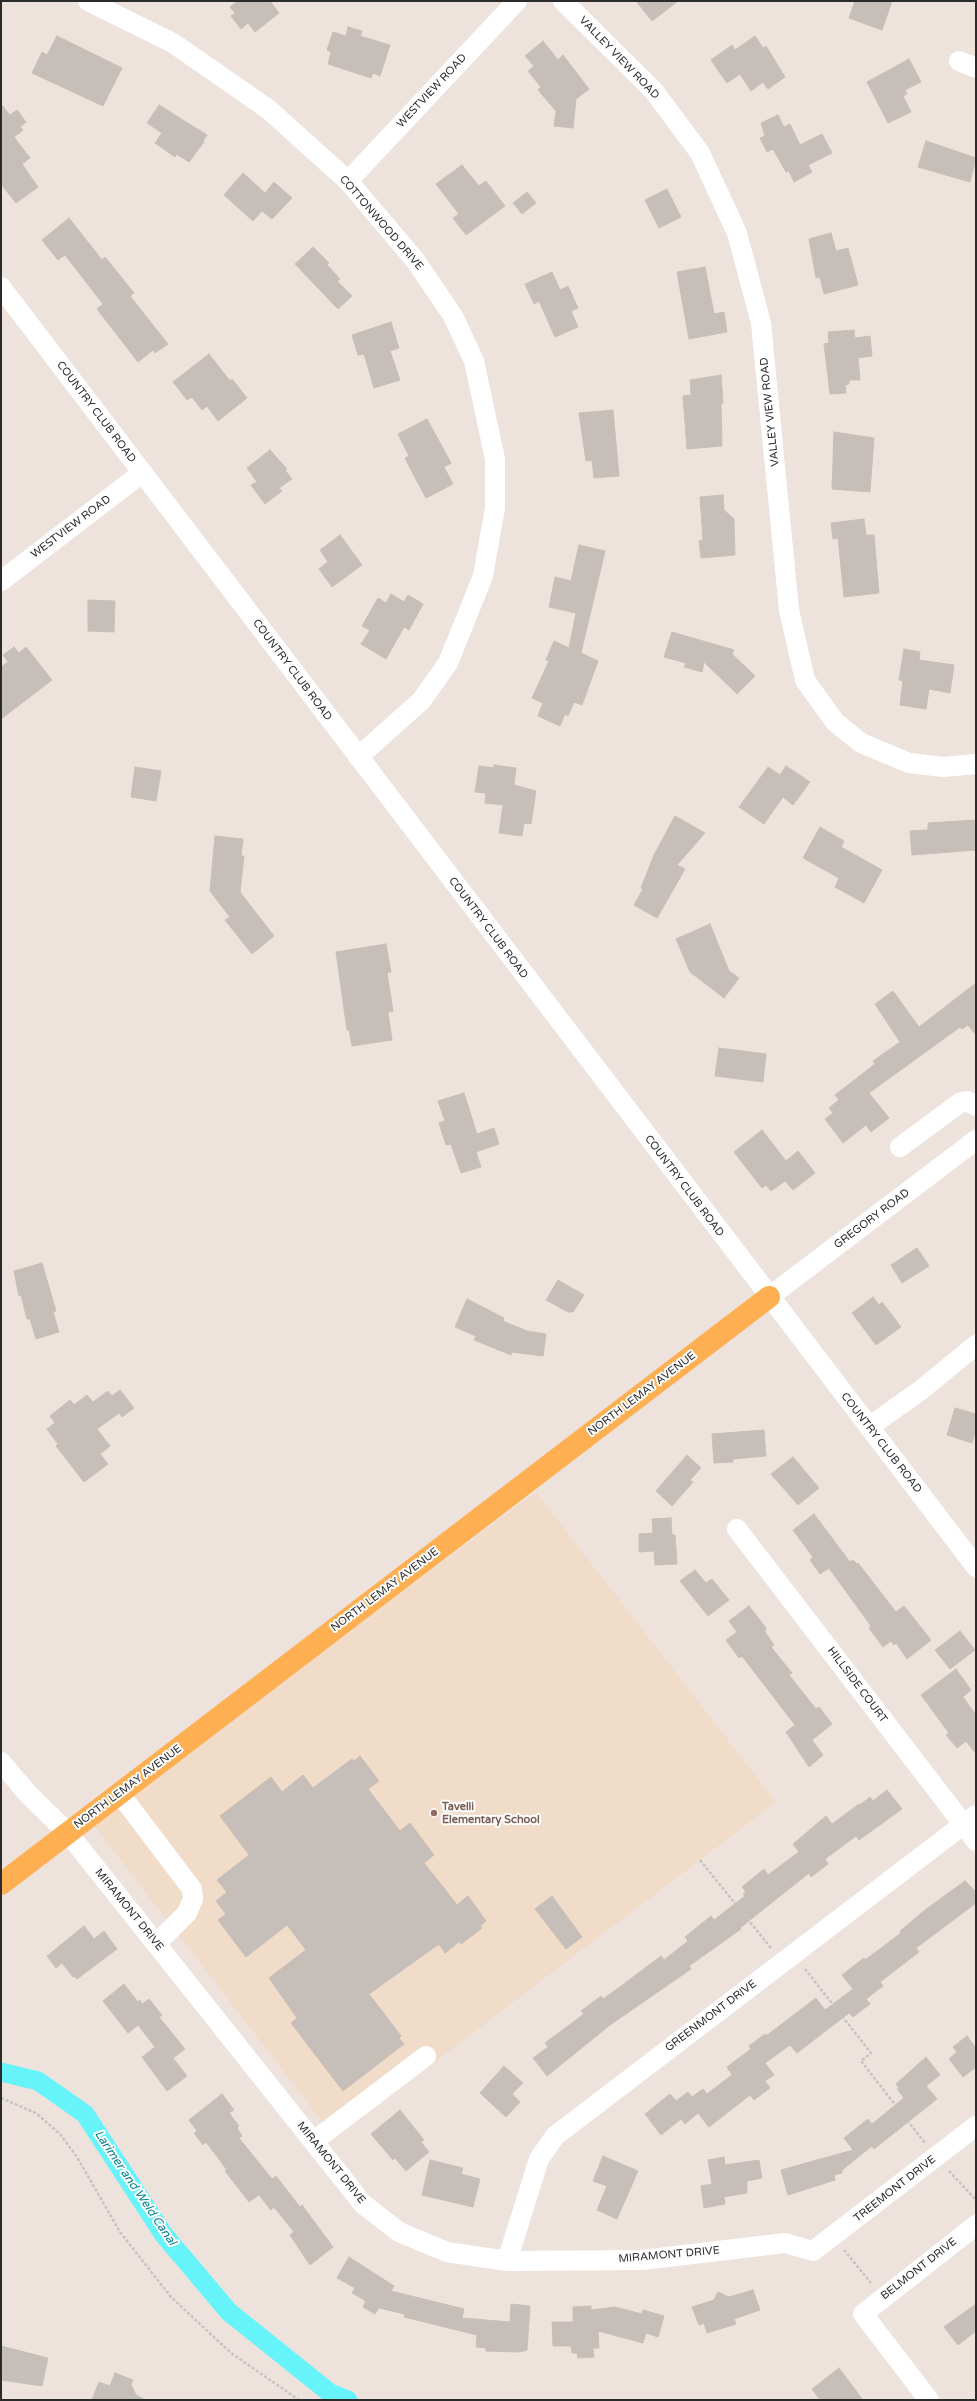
<!DOCTYPE html>
<html>
<head>
<meta charset="utf-8">
<style>
	body { margin:0 }
	#map { position:relative; width:977px; height:2401px; overflow:hidden; background:#eee2dc; font-family:"Varela Round",sans-serif }
	canvas { display:block }
	.frame { position:absolute; inset:0; border:2px solid #2b2b2b; pointer-events:none }
</style>
</head>
<body>
<div id="map">
<canvas width="977" height="2401"></canvas>
<div class="frame"></div>
</div>
<script>
const ctx = document.querySelector('canvas').getContext('2d');
ctx.lineJoin = 'round';
function fillPath(path, color) { ctx.fillStyle = color; ctx.fill(path, 'evenodd'); }
const toPath = rows => new Path2D(rows.map(r => 'M' + r).join(''));
function strokePath(path, color, width, dash) { ctx.strokeStyle = color; ctx.lineWidth = width; ctx.lineCap = dash ? 'butt' : 'round'; ctx.setLineDash(dash || []); ctx.stroke(path); }
function drawText(font, color, halo, rows, align = 'center') {
  ctx.font = font + ' "Varela Round",sans-serif'; ctx.lineWidth = 4; ctx.setLineDash([]); ctx.textBaseline = 'middle'; ctx.strokeStyle = halo; ctx.fillStyle = color; for (const [text, x, y, turn = 0] of rows) {
    ctx.save(); ctx.translate(x, y); ctx.rotate((+turn || 0) * Math.PI / 180); ctx.textAlign = isNaN(turn) ? turn : align; if (halo) ctx.strokeText(text, 0, 0); ctx.fillText(text, 0, 0); ctx.restore();
  }
}
fillPath(toPath([
	[536,1492,776,1802,335,2138,92,1823]
]), '#f1dcca');
strokePath(toPath([
	[1,2072,38,2081,85,2114,164,2235,229,2312,330,2393,348,2400]
]), '#66f4fa', 19);
const building = toPath([
	[238,1,270,1,279,13,255,32,248,23,241,29,231,16,235,13,230,7,238,1],
	[636,1,678,1,652,21,636,1],
	[855,1,892,1,882,30,849,18,855,1],
	[348,27,362,31,360,36,390,45,380,76,373,73,371,78,328,64,331,52,327,50,333,32,346,36,348,27],
	[57,36,122,68,103,106,32,73,42,52,47,55,57,36],
	[755,36,763,48,766,46,785,77,768,89,763,82,751,91,740,74,727,83,711,60,732,45,735,50,755,36],
	[543,41,558,60,563,55,589,89,576,99,573,128,554,126,556,111,538,90,541,87,528,71,534,66,525,56,543,41],
	[909,59,921,82,905,90,907,94,903,96,911,112,888,123,867,82,909,59],
	[1,104,10,115,17,110,26,122,20,127,23,130,14,137,30,158,22,164,38,187,16,203,1,184,1,104],
	[159,105,207,135,203,141,204,142,189,162,176,154,175,157,155,143,162,133,147,123,159,105],
	[778,115,784,127,790,124,800,145,822,134,832,153,808,165,812,172,794,182,789,171,786,172,773,149,767,152,760,138,765,136,761,123,778,115],
	[926,141,976,158,970,182,918,167,926,141],
	[462,165,479,186,486,181,505,206,466,235,453,218,459,214,436,184,462,165],
	[243,173,265,193,274,182,292,198,272,219,262,211,253,221,224,195,243,173],
	[667,189,681,217,659,228,645,200,667,189],
	[527,192,536,203,522,214,513,203,527,192],
	[69,218,102,260,105,257,134,293,130,296,168,344,155,353,153,350,138,362,97,309,103,304,65,255,58,260,42,240,69,218],
	[831,233,836,251,848,248,858,285,824,294,820,277,816,278,809,239,831,233],
	[313,247,329,263,327,265,340,279,337,281,352,296,338,309,295,264,313,247],
	[705,267,714,314,724,312,727,332,689,339,677,272,705,267],
	[552,272,560,290,568,286,578,308,571,311,578,327,555,337,539,301,534,304,525,284,552,272],
	[391,322,399,348,390,351,400,380,374,388,364,354,358,355,352,335,391,322],
	[854,330,855,338,870,336,872,356,858,358,860,380,849,380,849,384,845,385,846,393,830,394,824,344,829,343,828,332,854,330],
	[209,354,230,381,232,379,247,398,218,421,207,406,202,410,192,397,187,400,173,382,209,354],
	[721,375,723,403,721,403,722,446,687,449,683,396,691,395,690,380,721,375],
	[613,410,619,476,594,478,592,460,586,461,579,413,613,410],
	[427,419,451,463,444,467,453,484,426,498,410,468,405,458,409,456,398,434,427,419],
	[834,432,874,438,870,492,832,489,834,432],
	[270,450,287,469,285,470,292,479,279,488,282,491,265,504,251,485,257,482,247,468,270,450],
	[723,495,724,510,734,519,735,555,701,558,699,541,703,540,700,497,723,495],
	[864,519,866,535,874,535,879,593,844,597,838,538,833,539,831,523,864,519],
	[340,535,362,565,332,587,319,569,328,562,320,550,340,535],
	[579,545,605,551,581,653,598,661,582,705,574,702,568,716,565,714,560,726,538,716,543,703,532,698,549,661,546,660,554,641,569,648,576,613,549,607,555,577,571,581,579,545],
	[391,594,404,602,408,595,423,604,409,630,404,627,386,659,361,644,370,630,362,626,378,598,386,603,391,594],
	[88,600,115,601,114,632,88,631,88,600],
	[672,632,734,650,732,654,755,676,737,694,704,662,702,672,684,667,686,663,664,657,672,632],
	[14,647,19,653,26,647,52,680,1,719,1,667,8,662,3,655,14,647],
	[904,649,920,652,919,660,954,665,950,693,929,689,926,709,900,705,903,681,899,680,904,649],
	[494,765,516,768,514,785,536,791,531,824,524,823,522,836,499,833,503,805,485,803,486,793,475,792,479,766,494,768,494,765],
	[786,766,810,782,793,805,783,797,764,824,739,807,768,767,780,775,786,766],
	[135,767,161,771,156,801,131,797,135,767],
	[675,816,705,833,677,865,685,869,657,918,634,905,643,889,641,888,654,855,675,816],
	[976,820,976,850,912,855,910,831,928,830,928,823,976,820],
	[820,827,844,841,841,847,882,870,864,903,835,887,839,878,803,858,820,827],
	[215,836,243,839,241,856,244,856,240,892,274,936,252,954,225,920,230,917,210,891,215,836],
	[710,924,729,971,739,978,724,998,690,972,676,939,710,924],
	[386,944,391,972,387,973,393,1011,388,1012,392,1040,352,1046,349,1030,347,1030,336,952,386,944],
	[976,983,976,1035,968,1025,962,1029,960,1027,869,1093,889,1118,871,1132,866,1125,843,1143,825,1119,833,1113,829,1108,839,1100,835,1095,875,1064,873,1061,900,1042,875,1004,893,991,919,1027,976,983],
	[719,1048,766,1054,763,1082,715,1076,719,1048],
	[464,1093,477,1134,494,1128,499,1144,476,1152,481,1167,461,1173,451,1144,446,1145,439,1123,445,1121,438,1101,464,1093],
	[762,1130,786,1161,798,1151,815,1173,793,1190,785,1181,771,1191,766,1185,762,1188,734,1152,762,1130],
	[917,1248,929,1266,902,1283,891,1265,917,1248],
	[42,1263,56,1311,53,1312,59,1332,36,1339,30,1319,27,1319,21,1295,19,1296,14,1271,42,1263],
	[558,1280,584,1295,573,1312,568,1312,546,1300,558,1280],
	[873,1297,879,1305,882,1302,901,1327,876,1345,852,1313,873,1297],
	[467,1299,504,1318,503,1321,527,1331,546,1334,543,1356,512,1352,511,1355,474,1340,476,1336,455,1327,467,1299],
	[120,1390,134,1408,122,1417,119,1413,97,1429,110,1446,100,1454,108,1464,84,1482,56,1446,58,1444,47,1429,55,1423,50,1416,70,1400,74,1405,87,1395,93,1402,108,1391,112,1396,120,1390],
	[955,1408,976,1414,976,1430,972,1443,947,1435,955,1408],
	[764,1430,766,1456,733,1459,733,1462,714,1463,712,1434,764,1430],
	[687,1455,701,1468,690,1480,693,1482,672,1506,656,1491,687,1455],
	[793,1457,819,1488,798,1505,771,1474,793,1457],
	[814,1514,850,1562,853,1560,857,1564,858,1563,896,1612,904,1606,931,1640,907,1659,896,1643,894,1645,891,1641,883,1647,869,1628,871,1626,829,1568,820,1574,810,1560,813,1557,793,1530,814,1514],
	[671,1518,672,1535,675,1535,677,1564,655,1565,654,1551,639,1552,639,1534,653,1533,652,1519,671,1518],
	[695,1570,706,1583,712,1579,729,1600,708,1616,680,1581,695,1570],
	[749,1606,766,1628,765,1632,774,1645,771,1647,792,1673,789,1675,816,1709,819,1707,832,1724,812,1740,823,1755,809,1767,786,1732,795,1725,742,1656,739,1658,726,1640,737,1632,729,1621,749,1606],
	[960,1631,975,1650,950,1669,935,1650,960,1631],
	[956,1669,971,1690,963,1697,976,1715,976,1754,966,1741,957,1748,946,1735,949,1733,921,1695,956,1669],
	[360,1756,379,1781,368,1789,400,1831,410,1823,434,1855,424,1863,444,1888,457,1905,468,1896,486,1921,480,1926,482,1928,461,1944,460,1941,445,1953,439,1944,369,1994,401,2036,399,2038,404,2044,343,2091,291,2023,297,2018,269,1978,306,1950,287,1925,246,1957,218,1920,226,1914,216,1901,227,1892,217,1880,249,1855,220,1816,271,1777,282,1792,303,1775,313,1788,352,1759,354,1761,360,1756],
	[887,1790,902,1809,859,1840,856,1836,825,1859,828,1864,811,1877,809,1873,740,1928,741,1929,689,1966,691,1969,610,2025,547,2076,533,2058,548,2047,545,2043,584,2014,581,2011,601,1996,603,1999,617,1989,661,1956,664,1960,688,1941,685,1937,711,1916,714,1920,745,1896,743,1894,746,1892,742,1887,764,1869,768,1875,799,1852,793,1844,826,1816,832,1824,859,1804,860,1805,870,1797,873,1801,887,1790],
	[965,1881,976,1892,976,1903,916,1948,919,1952,880,1982,883,1986,866,1999,870,2004,853,2017,849,2013,797,2053,790,2045,765,2063,774,2075,765,2081,770,2088,754,2100,750,2095,709,2127,698,2113,685,2124,681,2119,661,2135,645,2114,670,2094,676,2101,688,2092,692,2097,703,2089,707,2094,732,2075,727,2067,751,2049,749,2046,765,2034,766,2036,816,1998,825,2010,853,1989,842,1975,864,1958,865,1960,901,1933,900,1931,925,1910,965,1881],
	[552,1896,582,1937,566,1949,535,1909,552,1896],
	[84,1926,94,1939,104,1931,117,1949,77,1979,74,1976,73,1977,62,1963,56,1968,47,1956,84,1926],
	[124,1984,138,2002,140,2000,142,2004,149,1999,162,2015,159,2017,185,2049,173,2058,187,2076,167,2091,142,2057,155,2047,138,2025,128,2033,103,2001,124,1984],
	[967,2036,976,2048,976,2067,963,2077,949,2059,957,2052,953,2047,967,2036],
	[926,2057,940,2075,926,2086,937,2099,874,2149,872,2146,842,2170,842,2173,834,2175,835,2180,788,2195,781,2170,853,2150,844,2138,868,2119,872,2124,904,2098,897,2089,899,2088,896,2084,926,2057],
	[504,2066,523,2083,512,2094,520,2102,506,2117,480,2093,504,2066],
	[222,2094,234,2110,229,2113,239,2126,237,2128,242,2136,239,2138,272,2179,276,2176,300,2207,302,2205,333,2247,310,2265,290,2235,294,2232,274,2207,271,2210,259,2195,249,2202,225,2171,227,2170,206,2142,203,2145,194,2133,197,2131,189,2120,222,2094],
	[400,2110,424,2140,421,2142,429,2152,406,2171,395,2158,393,2160,371,2134,400,2110],
	[603,2156,638,2171,617,2219,597,2210,607,2186,593,2181,603,2156],
	[724,2157,725,2165,759,2160,762,2178,747,2181,747,2193,724,2197,725,2204,704,2208,701,2186,712,2184,708,2160,724,2157],
	[430,2160,463,2168,461,2174,480,2179,473,2207,422,2195,430,2160],
	[349,2257,394,2286,391,2291,464,2309,462,2318,510,2322,511,2304,530,2306,527,2350,520,2352,486,2351,486,2348,476,2347,477,2335,404,2317,405,2314,379,2308,375,2314,363,2307,366,2301,352,2293,355,2288,337,2278,349,2257],
	[753,2290,760,2310,734,2319,736,2324,707,2333,704,2323,699,2325,692,2307,714,2300,718,2292,729,2297,753,2290],
	[976,2304,976,2331,958,2345,944,2327,976,2304],
	[591,2306,591,2310,615,2307,642,2314,643,2310,664,2316,658,2337,646,2333,643,2343,598,2331,599,2348,593,2348,594,2357,578,2358,577,2353,572,2353,571,2346,553,2346,552,2322,573,2322,573,2307,591,2306],
	[1,2346,48,2358,42,2386,1,2380,1,2346],
	[839,2368,863,2400,820,2400,812,2389,839,2368],
	[115,2373,133,2380,131,2384,136,2395,145,2400,92,2400,99,2382,110,2386,115,2373]
]);
fillPath(building, '#c6beb8');
strokePath(building, '#cabeb5', 1);
strokePath(toPath([
	[700,1860,771,1948],
	[805,1969,871,2053,861,2061,925,2143],
	[1,2098,36,2113,60,2134,77,2157,120,2232,171,2297,231,2353,299,2400],
	[949,2171,976,2200],
	[844,2250,871,2283]
]), '#c4c4c4', 2.5, [3, 2]);
strokePath(toPath([
	[88,1,173,43,268,109,348,181,415,260,453,316,474,361,495,459,495,508,483,576,448,663,421,701,358,757],
	[563,1,653,90,700,153,737,233,761,323,789,610,805,680,835,722,861,743,909,763,943,767,976,764],
	[959,61,976,68],
	[348,181,517,1],
	[1,287,976,1567],
	[1,581,142,473],
	[900,1147,961,1102,967,1101,976,1106],
	[769,1297,976,1140],
	[869,1427,921,1390,976,1345],
	[737,1529,976,1841],
	[1,1762,28,1794,68,1833,363,2204,399,2232,447,2252,507,2261,642,2260,785,2243,813,2251,976,2126],
	[120,1794,192,1889,193,1899,187,1913,156,1944],
	[314,2141,426,2056],
	[507,2261,539,2159,555,2136,976,1815],
	[929,2400,863,2314,976,2225]
]), '#fff', 20);
strokePath(toPath([
	[1,1884,769,1297]
]), '#feaf52', 22);
for (const [x, y, r, color] of [
	[434,1813,4,"#8d6e63"]
]) { const dot = new Path2D(); dot.arc(x, y, r, 0, 2 * Math.PI); ctx.fillStyle = color; ctx.fill(dot); strokePath(dot, '#fff', 1.5); }
drawText('11px', '#2b2b2b', '#fff', [
	["VALLEY VIEW ROAD",619,58,46],
	["WESTVIEW ROAD",432,91,-47],
	["COTTONWOOD DRIVE",381,223,49],
	["COUNTRY CLUB ROAD",96,412,53],
	["VALLEY VIEW ROAD",770,412,-96],
	["WESTVIEW ROAD",71,527,-37],
	["COUNTRY CLUB ROAD",292,670,53],
	["COUNTRY CLUB ROAD",488,928,53],
	["COUNTRY CLUB ROAD",684,1186,53],
	["GREGORY ROAD",872,1219,-37],
	["NORTH LEMAY AVENUE",642,1394,-37],
	["COUNTRY CLUB ROAD",881,1443,52],
	["NORTH LEMAY AVENUE",385,1590,-37],
	["HILLSIDE COURT",857,1685,53],
	["NORTH LEMAY AVENUE",128,1787,-37],
	["MIRAMONT DRIVE",129,1910,51],
	["GREENMONT DRIVE",711,2016,-37],
	["MIRAMONT DRIVE",331,2163,51],
	["TREEMONT DRIVE",895,2189,-38],
	["MIRAMONT DRIVE",669,2255,-5],
	["BELMONT DRIVE",919,2269,-38]
]);
drawText('bold 11px', '#785e54', '#fff', [
	["Tavelli",442,1807],
	["Elementary School",442,1820]
], 'left');
drawText('italic 12px', '#038293', '#fff', [
	["Larimer and Weld Canal",135,2188,56]
]);
</script>
</body>
</html>
